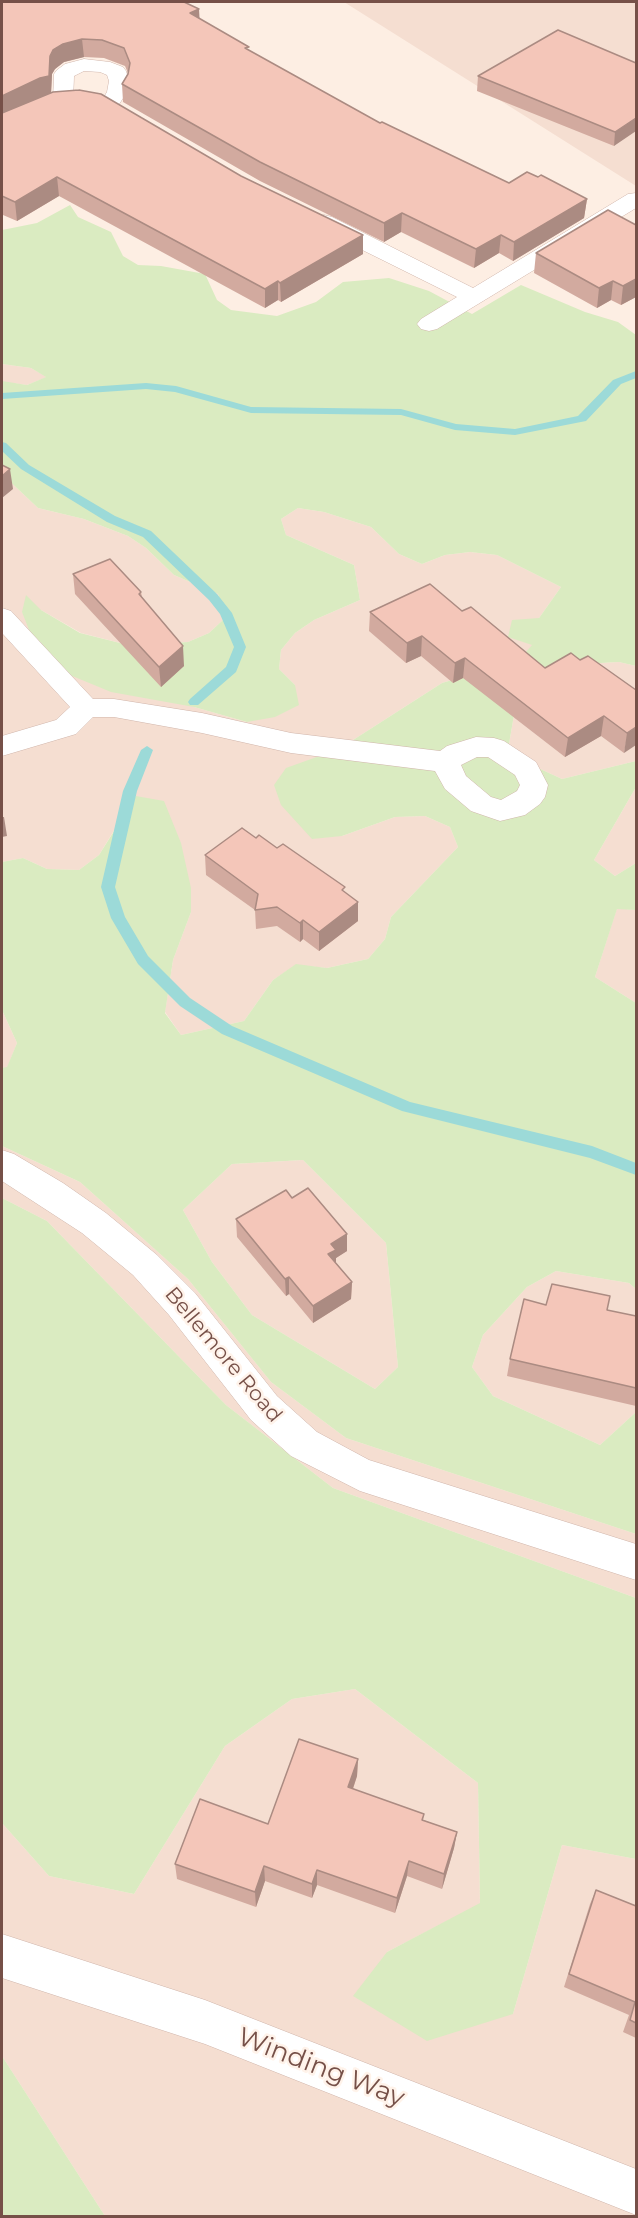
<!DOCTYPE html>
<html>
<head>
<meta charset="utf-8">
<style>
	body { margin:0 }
	#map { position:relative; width:638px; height:2218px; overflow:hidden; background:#fdeee3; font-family:Montserrat,sans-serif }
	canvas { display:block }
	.frame { position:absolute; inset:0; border:3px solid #765048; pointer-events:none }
</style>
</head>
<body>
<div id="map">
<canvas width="638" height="2218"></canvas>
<div class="frame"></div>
</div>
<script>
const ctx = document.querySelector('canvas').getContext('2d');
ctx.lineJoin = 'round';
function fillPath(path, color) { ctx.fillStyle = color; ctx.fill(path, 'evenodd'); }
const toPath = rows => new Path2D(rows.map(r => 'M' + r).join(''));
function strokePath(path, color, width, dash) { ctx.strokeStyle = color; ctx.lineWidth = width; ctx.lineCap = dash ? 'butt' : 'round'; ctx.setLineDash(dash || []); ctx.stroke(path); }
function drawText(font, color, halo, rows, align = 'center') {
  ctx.font = font + ' Montserrat,sans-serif'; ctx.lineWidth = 5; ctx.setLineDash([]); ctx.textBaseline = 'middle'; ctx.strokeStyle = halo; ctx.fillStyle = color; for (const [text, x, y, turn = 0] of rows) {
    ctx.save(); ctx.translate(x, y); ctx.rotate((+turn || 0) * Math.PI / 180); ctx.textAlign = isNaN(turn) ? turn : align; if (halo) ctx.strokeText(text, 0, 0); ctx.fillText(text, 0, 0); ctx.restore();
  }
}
fillPath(toPath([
	[344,2,636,2,636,186],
	[2,364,31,368,47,377,27,385,3,382],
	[2,474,38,508,84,519,128,536,146,548,174,575,218,594,225,618,209,633,188,642,132,646,81,633,41,610,22,612,194,707,247,722,295,685,279,669,281,650,295,633,314,620,360,600,354,565,286,535,281,519,298,508,324,512,371,527,399,554,422,564,445,555,470,552,497,555,561,587,539,618,533,645,519,660,442,683,339,749,342,836,395,817,425,816,450,827,458,847,391,917,385,939,368,959,327,968,296,965,273,980,244,1021,181,1035,165,1012,173,960,191,912,135,796,99,855,79,870,47,869,23,858,2,862],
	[619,662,636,666,636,761,562,779,525,762,509,744,519,686,564,665],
	[636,787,636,863,615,876,594,860],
	[617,908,636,910,636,1003,595,977],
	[2,1010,17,1043,7,1068,2,1068],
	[2,1146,80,1182,188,1279,271,1382,346,1438,636,1534,636,1598,333,1488,226,1405,47,1221,2,1198],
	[303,1160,386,1243,398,1367,375,1389,252,1315,212,1262,183,1210,232,1164],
	[556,1271,629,1283,636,1289,636,1412,600,1445,493,1396,472,1367,483,1335,527,1287],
	[355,1689,478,1783,480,1904,387,1952,513,2014,562,1845,636,1859,636,2216,105,2216,2,2056,2,1823,49,1876,134,1894,225,1746,292,1699]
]), '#f5ded1');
fillPath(toPath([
	[70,205,78,217,111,232,123,256,138,265,161,266,205,274,217,300,231,310,277,316,316,302,343,282,389,278,429,291,472,314,521,285,585,312,618,322,636,335,636,666,619,662,564,665,519,686,509,744,525,762,562,779,636,761,636,787,594,860,615,876,636,863,636,910,617,909,595,977,636,1003,636,1289,629,1283,556,1271,527,1287,483,1335,472,1367,493,1396,600,1445,636,1412,636,1534,346,1438,271,1382,188,1279,80,1182,2,1146,2,1068,7,1067,17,1043,2,1010,2,862,23,858,47,869,79,870,99,855,136,796,164,801,181,843,191,888,191,912,173,960,165,1013,181,1035,244,1021,273,980,296,964,327,968,368,959,385,939,391,917,458,847,450,827,425,816,395,817,342,836,312,839,281,805,274,785,286,768,339,749,442,683,519,660,532,645,508,637,512,620,539,618,561,587,497,555,470,552,445,555,422,564,399,554,371,527,324,512,298,508,281,519,286,535,354,565,360,600,314,620,295,633,281,650,279,669,295,685,299,705,275,717,247,722,194,707,111,692,65,673,35,645,22,612,26,595,41,610,80,633,132,646,188,642,209,633,225,618,218,594,174,575,146,548,128,536,84,519,38,508,2,474,2,381,27,385,46,377,31,368,2,364,2,230,37,223],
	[303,1160,386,1243,398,1367,375,1389,252,1315,212,1262,183,1210,232,1164],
	[2,1198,47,1221,226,1405,333,1488,636,1598,636,1859,562,1845,513,2014,427,2041,353,1996,387,1952,480,1903,478,1783,355,1689,292,1699,225,1746,134,1894,49,1876,2,1823],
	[2,2056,105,2216,2,2216]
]), '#daebc1');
fillPath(toPath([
	[636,371,636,378,621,384,586,421,515,435,455,430,401,415,251,413,175,392,146,389,2,399,2,393,146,383,176,386,251,407,401,409,456,424,515,429,578,416,613,380,636,371],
	[2,442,6,443,29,465,115,516,151,531,217,594,232,613,246,647,236,672,198,705,190,705,188,702,190,699,226,667,234,647,220,614,209,600,143,537,107,522,21,469,2,451,2,442],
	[147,746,153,750,137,791,115,887,125,917,148,956,190,998,232,1026,410,1102,592,1146,636,1163,636,1175,590,1158,402,1111,222,1034,180,1006,138,964,111,918,101,887,123,791,141,750,147,746]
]), '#9cdad8');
const minor = toPath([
	[84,59,110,62,123,67,126,71,129,81,127,92,116,109,109,111,102,109,99,105,107,92,109,81,107,75,100,72,84,71,74,76,73,101,70,105,56,105,53,101,54,74,57,70,65,64,84,59],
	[636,193,636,208,437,329,429,331,421,329,417,324,421,319,457,297,316,227,313,222,316,217,324,215,332,217,473,288,628,194,636,193],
	[2,608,11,611,93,699,114,699,202,713,291,733,440,751,447,746,476,737,494,738,504,741,536,762,548,785,545,797,540,804,525,815,500,821,471,811,445,789,435,771,291,753,202,733,114,717,93,717,76,734,2,756,2,736,56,720,70,707,2,633,2,608],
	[477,757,488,757,515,775,520,785,517,791,501,800,491,797,466,776,461,765,477,757],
	[2,1150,14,1154,63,1183,106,1213,157,1255,195,1293,277,1396,317,1432,369,1460,636,1544,636,1580,360,1491,291,1456,251,1420,169,1315,133,1275,82,1233,2,1181,2,1150],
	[2,1934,205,2000,636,2169,636,2215,205,2044,2,1978,2,1934]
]);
strokePath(minor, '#d1b6ac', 1);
fillPath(minor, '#fff');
fillPath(toPath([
	[2,2,200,19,249,51,380,123,509,183,587,199,584,218,513,261,499,253,474,268,401,232,384,242,260,181,123,102,122,84,128,73,125,66,104,58,84,57,64,62,55,69,52,74,51,93,241,176,363,235,363,254,281,302,278,300,265,308,59,196,17,221,3,215,2,216],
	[636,63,614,146,477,91,478,76],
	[636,225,636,297,621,305,611,300,597,308,534,273,536,253],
	[73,574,141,592,142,597,184,666,161,687,75,594],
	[462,611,545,668,580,660,636,690,624,753,601,736,565,757,463,678,453,683,421,656,406,663,369,631,370,612],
	[256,838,345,892,358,921,319,951,303,939,300,942,277,926,256,929,255,910,206,875,205,855],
	[292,1198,347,1234,347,1251,336,1258,336,1263,352,1282,351,1299,313,1323,289,1294,286,1296,237,1237,236,1219],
	[546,1305,607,1310,636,1316,636,1406,507,1376,510,1359],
	[358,1759,357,1776,353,1789,424,1814,423,1820,457,1832,454,1848,442,1889,407,1876,395,1913,317,1885,312,1898,265,1881,256,1907,177,1879,175,1864,268,1824],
	[596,1890,636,1906,636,2038,623,2032,629,2015,564,1987,590,1904]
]), '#d2aa9f');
fillPath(toPath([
	[199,9,200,27,190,13],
	[82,39,84,57,64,62,55,69,52,74,51,94,2,116,2,96,50,56,53,50,63,44],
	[636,118,636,131,614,146,615,132],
	[57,177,59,196,17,221,15,202],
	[587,199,584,218,513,261,514,242],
	[2,200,3,215,2,216],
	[402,213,401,232,384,242,384,223],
	[363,235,363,254,281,302,280,283],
	[501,235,499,253,474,268,476,249],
	[636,279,636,297,621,305,623,286],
	[278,281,278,300,265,308,265,289],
	[613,281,611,300,597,308,599,288],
	[10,469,13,489,2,498,2,476],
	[422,636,421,656,406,663,407,643],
	[183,646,184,666,161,687,159,667],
	[465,658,463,678,453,683,455,663],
	[604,716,601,736,565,757,568,738],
	[636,727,636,745,624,753,627,733],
	[2,817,4,817,7,836,2,837],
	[358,902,358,921,319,951,319,932],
	[303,920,303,939,300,942,300,923],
	[347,1234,347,1251,336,1258,336,1267,328,1254,331,1244],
	[289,1277,289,1294,286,1296,285,1279],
	[352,1282,351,1299,313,1323,313,1306],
	[358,1759,357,1776,348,1803,348,1787],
	[457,1832,454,1848,442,1889,444,1874],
	[409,1861,407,1876,395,1913,397,1898],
	[264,1866,265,1881,256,1907,255,1892],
	[317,1870,317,1885,312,1898,312,1884]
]), '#ab8b82');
const building = toPath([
	[2,2,184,2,199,9,190,13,249,47,245,48,380,123,382,122,509,183,527,172,538,177,541,175,587,199,514,242,501,235,476,249,402,213,384,223,260,162,122,84,128,74,130,63,124,48,102,40,82,39,63,44,53,50,50,56,49,76,40,78,2,96,2,2],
	[558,30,636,63,636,118,615,132,478,76,558,30],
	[79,90,101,94,241,176,363,235,280,283,278,281,265,289,57,177,15,202,2,196,2,113,53,92,79,90],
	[608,210,636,225,636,279,623,286,613,281,599,288,536,253,608,210],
	[2,465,10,469,2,476,2,465],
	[110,559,141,592,139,594,183,646,159,667,73,574,110,559],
	[430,584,462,611,471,607,545,668,571,653,580,660,588,656,636,690,636,727,627,733,604,716,568,738,465,658,455,663,422,636,407,643,370,612,430,584],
	[242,828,256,838,259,835,277,848,283,844,345,887,342,890,358,902,319,932,303,920,300,923,277,907,255,910,258,894,205,855,242,828],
	[308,1188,347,1234,331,1244,336,1250,328,1254,352,1282,313,1306,289,1277,285,1279,236,1219,286,1190,292,1198,308,1188],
	[552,1284,610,1296,607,1310,636,1316,636,1388,510,1359,524,1299,546,1305,552,1284],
	[299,1739,358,1759,348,1787,424,1814,422,1820,457,1832,444,1874,409,1861,397,1898,317,1870,312,1884,264,1866,255,1892,175,1864,200,1799,268,1824,299,1739],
	[596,1890,636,1906,636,2023,630,2020,635,2002,569,1974,596,1890]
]);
fillPath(building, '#f4c6b9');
strokePath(building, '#ab8b82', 1.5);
drawText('21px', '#765048', '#fff3ea', [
	["Bellemore Road",223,1355,50]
]);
drawText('26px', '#765048', '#fff3ea', [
	["Winding Way",321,2068,21]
]);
</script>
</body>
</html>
